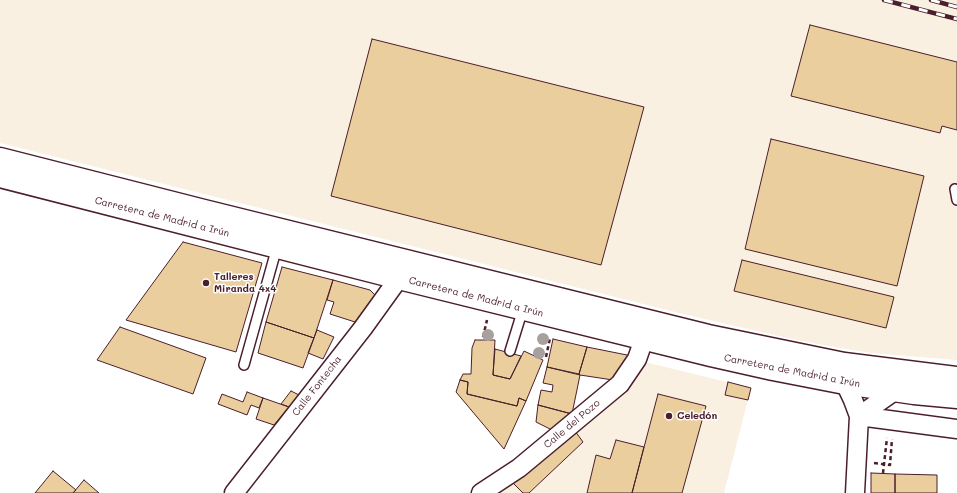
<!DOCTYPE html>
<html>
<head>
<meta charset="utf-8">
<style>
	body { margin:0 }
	canvas { display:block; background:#fff }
</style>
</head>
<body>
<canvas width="957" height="493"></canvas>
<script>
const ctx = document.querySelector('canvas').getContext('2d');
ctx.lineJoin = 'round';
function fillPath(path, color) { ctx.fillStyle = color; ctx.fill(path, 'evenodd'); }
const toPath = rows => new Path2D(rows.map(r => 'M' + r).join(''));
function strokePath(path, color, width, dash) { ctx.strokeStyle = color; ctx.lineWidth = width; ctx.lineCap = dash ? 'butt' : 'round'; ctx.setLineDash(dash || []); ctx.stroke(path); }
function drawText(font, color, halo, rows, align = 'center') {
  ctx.font = font + ' Mali,sans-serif'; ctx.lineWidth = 3; ctx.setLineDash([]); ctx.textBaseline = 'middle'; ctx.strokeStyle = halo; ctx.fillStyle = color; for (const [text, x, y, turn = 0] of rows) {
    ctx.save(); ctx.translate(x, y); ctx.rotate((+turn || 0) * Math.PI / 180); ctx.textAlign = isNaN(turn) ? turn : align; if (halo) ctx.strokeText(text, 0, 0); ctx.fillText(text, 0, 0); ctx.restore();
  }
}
fillPath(toPath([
	[0,0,957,0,957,360,871,353,845,349,792,339,683,314,0,143],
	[645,362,751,388,724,493,497,493,626,388]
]), '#f9f0e2');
const building = toPath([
	[810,25,957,62,957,130,942,126,940,133,791,96,810,25],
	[372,39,644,107,601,265,331,196,372,39],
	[771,139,924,176,897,286,745,249,771,139],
	[183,242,262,263,236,352,126,320,183,242],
	[742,260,894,297,886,328,734,291,742,260],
	[282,267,333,280,314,338,266,322,282,267],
	[333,280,370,290,375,295,355,322,330,314,334,302,327,300,333,280],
	[266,322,314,338,303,368,258,353,266,322],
	[120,327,206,358,193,394,97,360,120,327],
	[317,330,334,337,323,359,308,353,317,330],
	[553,339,587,347,579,374,547,367,553,339],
	[475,340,495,340,493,375,510,379,524,351,543,360,526,401,519,398,517,406,467,394,468,382,460,380,463,374,471,374,472,348,475,340],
	[587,347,632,356,613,380,580,375,579,374,587,347],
	[495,349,521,356,510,379,493,375,495,349],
	[547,367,580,375,572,414,538,405,541,390,552,392,553,385,543,383,547,367],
	[460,380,468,382,467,394,517,406,519,398,526,401,504,449,456,392,460,380],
	[728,382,751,388,748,400,725,395,728,382],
	[291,391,299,395,289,407,281,404,291,391],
	[247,392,263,398,259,408,251,405,247,415,218,404,222,394,243,402,247,392],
	[658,394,706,406,682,493,632,493,658,394],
	[263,398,289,407,274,425,256,419,263,398],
	[538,405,572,414,552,430,536,422,538,405],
	[575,431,583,442,529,493,523,493,513,483,575,431],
	[616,440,644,447,632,493,587,493,596,455,610,459,616,440],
	[53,471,76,490,73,493,35,493,53,471],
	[871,473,895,474,895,493,871,493,871,473],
	[895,474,937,475,937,493,895,493,895,474],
	[84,480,99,493,73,493,84,480]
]);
fillPath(building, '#eace9e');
strokePath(building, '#4a1f2b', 1);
const service = toPath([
	[955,189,957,200],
	[510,351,523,309],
	[244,365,277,247]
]);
const minor = toPath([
	[845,383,853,400,859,416,855,493],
	[859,416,957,429],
	[859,416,896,390],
	[234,493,363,328,399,278],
	[481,493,519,468,620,384,637,359,644,339]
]);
const trunk = toPath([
	[0,159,204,211,708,336,844,364,957,378],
	[0,176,399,278,711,355,773,369,845,383,914,393,957,397]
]);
strokePath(service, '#4a1f2b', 12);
strokePath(minor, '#4a1f2b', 21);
strokePath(trunk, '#4a1f2b', 25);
strokePath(toPath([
	[483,337,487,320],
	[546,357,550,338],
	[874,463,890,465,892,439],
	[883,473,887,438]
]), '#4a1f2b', 2.5, [4, 3]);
strokePath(service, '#fff', 9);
strokePath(minor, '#fff', 18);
strokePath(trunk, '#fff', 22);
const rail = toPath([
	[884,0,957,19],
	[931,0,957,7]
]);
strokePath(rail, '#4a1f2b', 4.5);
strokePath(rail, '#fff', 3, [9]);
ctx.fillStyle = '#a8a09f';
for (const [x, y] of [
	[488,335],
	[543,339],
	[539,353]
]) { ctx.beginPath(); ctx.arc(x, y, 6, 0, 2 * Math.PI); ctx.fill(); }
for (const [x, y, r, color] of [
	[206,283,4,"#4a1f2b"],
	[669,416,4,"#4a1f2b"]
]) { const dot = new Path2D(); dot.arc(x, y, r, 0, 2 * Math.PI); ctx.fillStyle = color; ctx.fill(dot); strokePath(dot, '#fff', 1.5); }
drawText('10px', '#4a1f2b', '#fff', [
	["Carretera de Madrid a Irún",162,217,14],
	["Carretera de Madrid a Irún",476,297,14],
	["Carretera de Madrid a Irún",792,371,11],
	["Calle Fontecha",317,386,-52],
	["Calle del Pozo",572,424,-40]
]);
drawText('bold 10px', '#4a1f2b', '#fff', [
	["Talleres",214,277],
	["Miranda 4x4",214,289],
	["Celedón",677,416]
], 'left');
</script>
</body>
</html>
